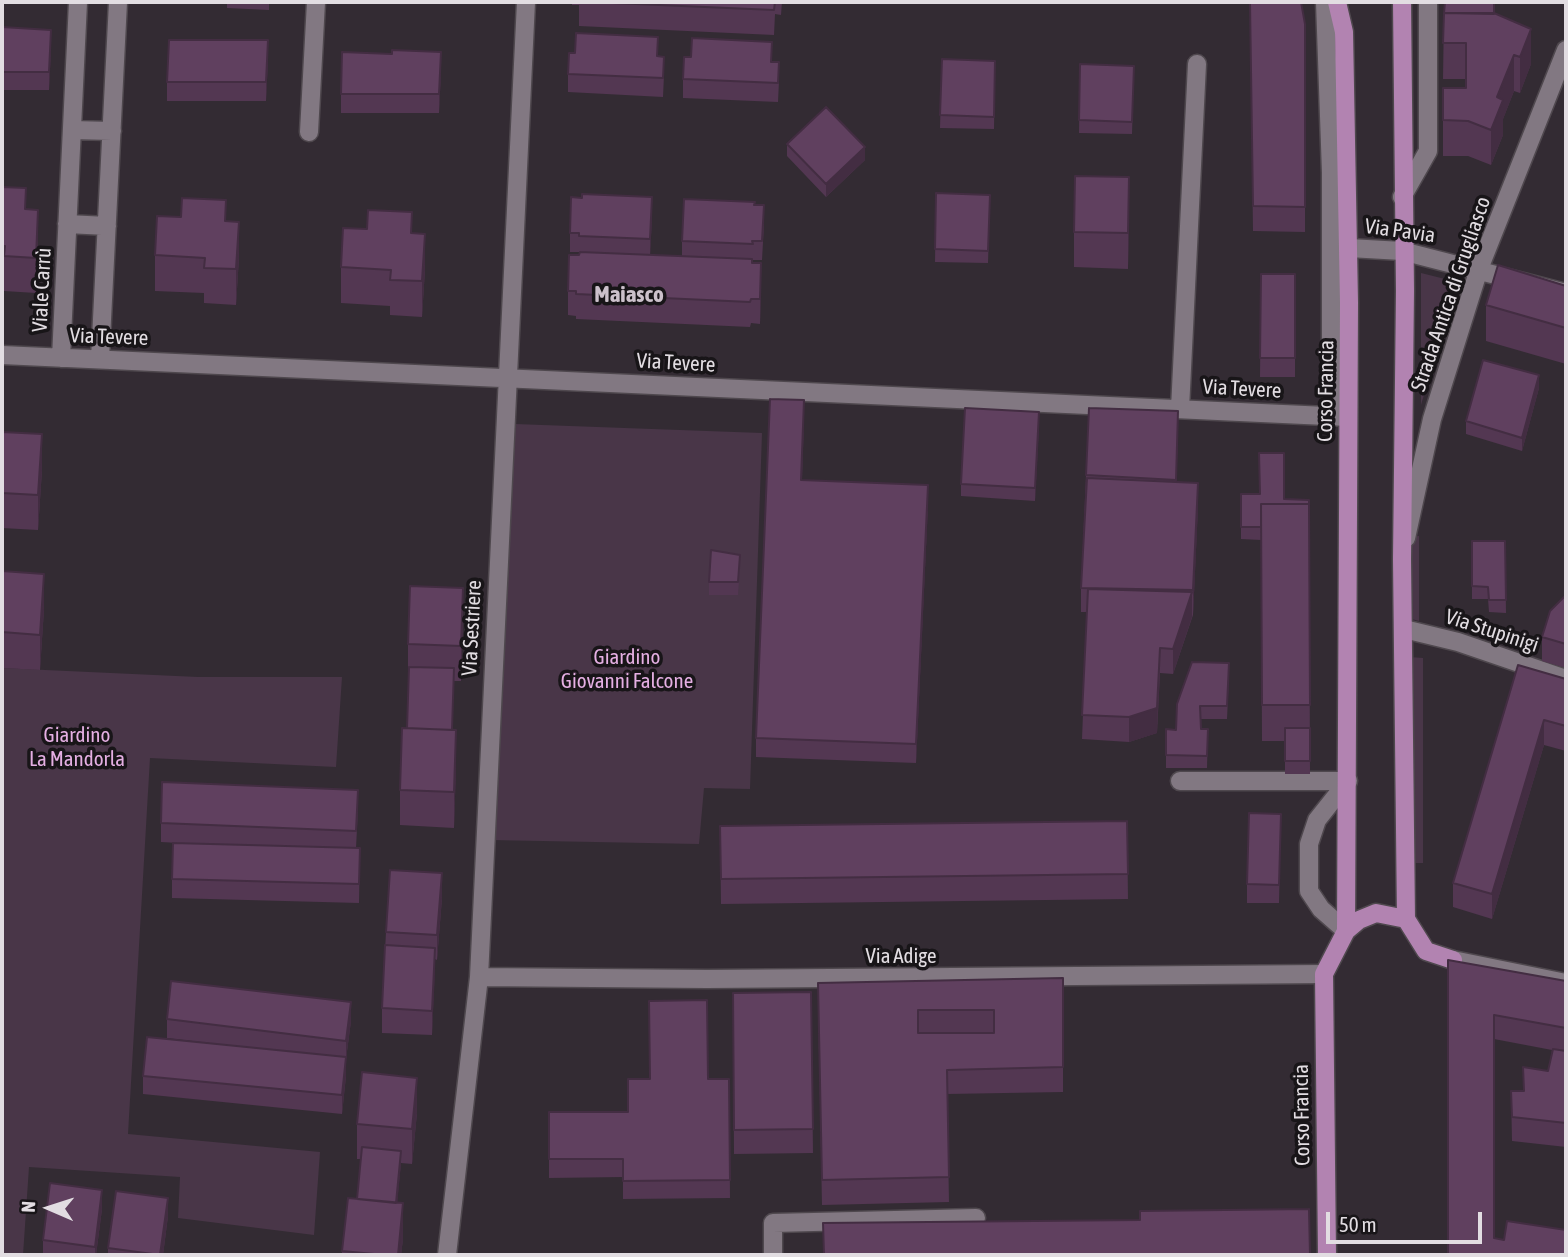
<!DOCTYPE html>
<html>
<head>
<meta charset="utf-8">
<style>
	body { margin:0 }
	#map { position:relative; width:1568px; height:1257px; overflow:hidden; background:#332b33; font-family:"Asap Condensed",sans-serif }
	canvas { display:block }
	.frame { position:absolute; inset:0; border:4px solid #e2dde2; pointer-events:none }
	.north { position:absolute; left:14px; top:1173px; width:70px; height:70px; -webkit-text-stroke:5px #181518; paint-order:stroke; rotate:273deg; font-size:19px; font-weight:700; line-height:28px; text-align:center; color:#e2dde2 }
	.north::after { content:''; display:block; margin:auto; width:24px; height:32px; background:#e2dde2; clip-path:polygon(50% 0,100% 100%,50% 72%,0 100%) }
	.scale { position:absolute; left:1326px; top:1212px; width:156px; height:32px; box-sizing:border-box; border:4px solid #e2dde2; border-top:0; padding-left:9px; font-size:21px; line-height:24px; white-space:nowrap; color:#e2dde2; -webkit-text-stroke:5px #181518; paint-order:stroke }
</style>
</head>
<body>
<div id="map">
<canvas width="1568" height="1257"></canvas>
<div class="frame"></div>
<div class="north">N</div>
<div class="scale">50 m</div>
</div>
<script>
const ctx = document.querySelector('canvas').getContext('2d');
ctx.lineJoin = 'round';
function fillPath(path, color) { ctx.fillStyle = color; ctx.fill(path, 'evenodd'); }
const toPath = rows => new Path2D(rows.map(r => 'M' + r).join(''));
function strokePath(path, color, width, dash) { ctx.strokeStyle = color; ctx.lineWidth = width; ctx.lineCap = dash ? 'butt' : 'round'; ctx.setLineDash(dash || []); ctx.stroke(path); }
function drawText(font, color, halo, rows, align = 'center') {
  ctx.font = font + ' "Asap Condensed",sans-serif'; ctx.lineWidth = 7; ctx.setLineDash([]); ctx.textBaseline = 'middle'; ctx.strokeStyle = halo; ctx.fillStyle = color; for (const [text, x, y, turn = 0] of rows) {
    ctx.save(); ctx.translate(x, y); ctx.rotate((+turn || 0) * Math.PI / 180); ctx.textAlign = isNaN(turn) ? turn : align; if (halo) ctx.strokeText(text, 0, 0); ctx.fillText(text, 0, 0); ctx.restore();
  }
}
fillPath(toPath([
	[1421,273,1457,282,1421,405],
	[515,424,762,433,750,789,704,788,699,844,490,840],
	[1419,536,1419,621,1408,618,1407,537],
	[1410,657,1423,658,1423,863,1413,863],
	[2,668,198,677,342,677,336,767,150,758,128,1134,320,1152,314,1235,178,1218,180,1177,29,1167,23,1255,2,1255]
]), '#493648');
const minor = toPath([
	[1325,2,1331,173,1331,416],
	[72,130,112,131],
	[309,132,316,2],
	[1402,197,1428,151,1428,2],
	[67,224,107,226],
	[1349,248,1402,251,1566,293],
	[2,355,1348,417],
	[61,358,78,2],
	[100,359,118,2],
	[1180,409,1197,64],
	[1406,538,1432,419,1479,269,1566,50],
	[1404,629,1458,642,1566,679],
	[1180,781,1348,781],
	[1346,931,1321,909,1309,891,1309,844,1317,820,1348,781],
	[1453,960,1566,983],
	[479,977,707,979,1324,974],
	[447,1255,479,977,526,2],
	[773,1255,773,1223,976,1218]
]);
const major = toPath([
	[1337,2,1344,32,1349,303,1346,931],
	[1402,2,1405,291,1402,559,1406,919],
	[1327,1255,1324,974,1346,931,1359,920,1376,913,1406,919,1426,951,1453,960]
]);
strokePath(minor, '#4f484e', 21);
strokePath(major, '#4f484e', 21);
strokePath(minor, '#827882', 18);
strokePath(major, '#b283b1', 18);
fillPath(toPath([
	[227,2,269,2,269,10,227,8],
	[572,2,782,2,781,15,775,14,774,35,579,26,579,5,572,5],
	[1250,2,1305,24,1305,232,1253,231],
	[1444,13,1494,14,1531,64,1520,93,1514,91,1503,119,1503,135,1491,165,1468,156,1443,156,1443,88,1466,88,1466,79,1443,79],
	[2,27,51,48,49,90,2,90],
	[658,56,664,75,663,97,568,92,568,74],
	[268,59,266,101,167,101,167,82],
	[942,59,995,61,994,129,940,128],
	[772,62,779,81,778,102,683,98,683,79],
	[1080,64,1134,66,1132,134,1079,133],
	[441,71,439,113,341,113,341,94],
	[787,144,865,160,826,197,787,156],
	[2,187,26,209,38,246,36,293,4,291,4,282,2,282],
	[936,193,990,195,988,263,935,262],
	[755,205,764,224,762,260,753,260,753,263,761,288,760,324,751,323,750,327,576,319,576,316,568,315,568,291,579,255,579,252,570,252,570,233,652,216,650,255,682,256,682,241],
	[1129,213,1128,269,1074,267,1074,232],
	[226,221,239,257,236,305,204,303,204,293,155,291,155,255],
	[412,233,425,269,422,317,390,315,390,306,341,303,341,267],
	[1261,274,1295,274,1295,377,1260,377],
	[1566,286,1566,364,1486,341,1486,305],
	[1539,388,1522,451,1466,434,1466,421],
	[804,419,802,480,928,504,916,763,756,757,756,738],
	[1039,425,1035,501,961,496,961,484],
	[2,432,42,470,38,530,2,528],
	[1178,435,1176,482,1198,507,1193,615,1173,674,1160,673,1157,733,1129,742,1082,739,1087,612,1081,612,1081,588,1086,475],
	[1241,494,1284,499,1309,500,1310,774,1285,774,1285,741,1262,741,1261,540,1241,539],
	[1472,541,1505,541,1506,613,1489,612,1488,599,1472,599],
	[740,567,738,595,709,595,709,582],
	[2,571,44,609,40,670,2,668],
	[1566,597,1566,668,1542,661,1542,637],
	[463,623,461,681,454,681,452,730,456,766,454,828,400,825,400,790,407,728,409,680,408,679,408,644],
	[1229,676,1227,719,1200,719,1201,729,1208,729,1207,768,1166,768,1166,729,1176,730],
	[1566,679,1566,751,1544,745,1492,919,1453,907,1453,883],
	[358,809,356,848,360,848,359,903,172,898,172,879,179,843,161,842,161,823],
	[1281,814,1279,903,1247,903,1247,884],
	[1127,821,1128,899,721,904,720,826],
	[442,898,437,960,435,959,432,1035,382,1033,382,1008,386,932],
	[1448,960,1566,981,1566,1147,1512,1141,1511,1091,1523,1091,1523,1067,1548,1071,1552,1050,1494,1039,1494,1238,1504,1240,1448,1255],
	[1063,978,1063,1092,947,1094,949,1202,822,1205,818,1007],
	[811,992,813,1153,734,1154,733,993],
	[167,1019,351,1021,346,1059,346,1076,342,1114,143,1094,143,1076,234,1046,167,1038],
	[708,1079,729,1079,730,1198,623,1199,623,1177,549,1178,549,1112,628,1112],
	[417,1113,412,1164,401,1163,397,1203,403,1239,401,1255,342,1255,342,1251,357,1199,361,1159,357,1159,357,1124],
	[102,1209,96,1255,43,1255,43,1240],
	[168,1216,163,1255,108,1255,108,1248]
]), '#533752');
fillPath(toPath([
	[1531,29,1531,64,1520,93,1520,57],
	[51,30,51,48,49,90,49,72],
	[268,40,268,59,266,101,266,82],
	[441,52,441,71,439,113,439,94],
	[1514,55,1514,91,1503,119,1503,135,1491,165,1491,130,1497,97],
	[865,147,865,160,826,197,826,184],
	[1129,177,1129,213,1128,269,1128,233],
	[652,197,652,216,650,258,650,239],
	[38,210,38,246,36,293,36,258],
	[239,222,239,257,236,305,236,269],
	[425,234,425,269,422,317,422,281],
	[761,263,761,288,760,324,760,299],
	[1539,375,1539,388,1522,451,1522,438],
	[804,400,804,419,801,499,801,480],
	[1178,411,1178,435,1176,504,1176,480],
	[1039,412,1039,425,1035,501,1035,488],
	[42,434,42,470,38,530,38,495],
	[1198,483,1198,507,1193,615,1193,590],
	[928,485,928,504,916,763,916,744],
	[44,574,44,609,40,670,40,635],
	[463,588,463,623,461,681,461,646],
	[1192,592,1192,617,1173,674,1173,649],
	[1160,648,1157,733,1129,742,1129,717],
	[1544,720,1544,745,1492,919,1492,894],
	[456,730,456,766,454,828,454,792],
	[442,873,442,898,437,960,437,935],
	[435,948,435,972,432,1035,432,1011],
	[351,1002,351,1021,346,1059,346,1041],
	[346,1057,346,1076,342,1114,342,1095],
	[417,1078,417,1113,412,1164,412,1129],
	[401,1151,401,1163,394,1238,394,1225],
	[102,1190,102,1209,96,1255,95,1255,95,1247],
	[168,1198,168,1216,163,1255,160,1255],
	[403,1203,403,1239,401,1255,398,1255]
]), '#432d42');
const building = toPath([
	[590,2,775,2,774,10,590,2],
	[1250,2,1301,2,1305,24,1305,207,1253,206,1250,2],
	[1445,2,1494,2,1494,14,1444,13,1445,2],
	[1444,13,1494,13,1531,29,1520,57,1514,55,1497,97,1503,100,1491,130,1468,121,1443,120,1443,88,1466,88,1466,43,1443,43,1444,13],
	[2,27,51,30,49,72,2,72,2,27],
	[576,33,658,37,657,56,664,57,663,78,568,74,569,53,575,53,576,33],
	[692,38,772,42,771,62,779,62,778,83,683,79,684,57,691,57,692,38],
	[169,40,268,40,266,82,167,82,169,40],
	[392,50,441,52,439,94,341,94,342,52,392,54,392,50],
	[942,59,995,61,994,117,940,115,942,59],
	[1080,64,1134,66,1132,122,1079,120,1080,64],
	[826,107,865,147,826,184,787,144,826,107],
	[1075,176,1129,177,1128,233,1074,232,1075,176],
	[2,187,26,188,25,209,38,210,36,258,4,256,5,246,2,246,2,187],
	[936,193,990,195,988,251,935,249,936,193],
	[582,194,652,197,650,239,579,236,579,233,570,233,571,197,582,198,582,194],
	[182,198,226,200,225,221,239,222,236,269,204,268,205,258,155,255,157,216,181,217,182,198],
	[684,199,755,202,754,205,764,205,762,241,752,241,753,244,682,241,684,199],
	[368,210,412,212,411,233,425,234,422,281,390,280,391,270,341,267,343,228,367,229,368,210],
	[580,252,752,259,752,263,761,263,760,299,751,299,750,302,576,294,576,291,568,291,569,255,579,255,580,252],
	[1498,265,1566,286,1566,328,1486,305,1498,265],
	[1261,274,1295,274,1295,358,1260,358,1261,274],
	[1483,360,1539,375,1522,438,1466,421,1483,360],
	[770,399,804,400,801,480,928,485,916,744,756,738,770,399],
	[965,408,1039,412,1035,488,961,484,965,408],
	[1089,408,1178,411,1176,480,1086,475,1089,408],
	[2,432,42,434,38,495,2,493,2,432],
	[1259,453,1284,453,1284,499,1309,500,1309,509,1309,504,1261,504,1261,527,1241,527,1241,494,1260,494,1259,453],
	[1087,478,1198,483,1193,590,1081,588,1087,478],
	[1261,504,1309,504,1310,705,1262,705,1261,504],
	[1472,541,1505,541,1506,600,1489,600,1488,587,1472,586,1472,541],
	[711,550,740,555,738,582,709,582,711,550],
	[2,571,44,574,40,635,2,632,2,571],
	[410,586,463,588,461,646,408,644,410,586],
	[1088,589,1192,592,1173,649,1160,648,1157,708,1129,717,1082,715,1088,589],
	[1564,597,1566,597,1566,644,1542,637,1550,611,1564,597],
	[1192,662,1229,663,1227,706,1200,706,1201,729,1208,729,1207,756,1166,755,1166,729,1176,730,1177,704,1192,662],
	[1518,665,1566,679,1566,726,1544,720,1492,894,1453,883,1518,665],
	[409,667,454,668,452,730,407,728,409,667],
	[402,728,456,730,454,792,400,790,402,728],
	[1285,728,1310,728,1310,761,1285,761,1285,728],
	[162,782,358,790,356,831,161,823,162,782],
	[1249,813,1281,814,1279,885,1247,884,1249,813],
	[1127,821,1128,874,721,879,720,826,1127,821],
	[173,843,360,848,359,884,172,879,173,843],
	[390,870,442,873,437,935,386,932,390,870],
	[385,945,435,948,432,1011,382,1008,385,945],
	[1448,960,1566,981,1566,1028,1494,1015,1494,1238,1504,1240,1507,1221,1566,1230,1566,1255,1448,1255,1448,960],
	[1063,978,1063,1067,947,1070,949,1177,822,1180,818,983,1063,978],
	[918,1010,994,1010,994,1033,918,1033,918,1010],
	[171,981,351,1002,346,1041,167,1019,171,981],
	[811,992,813,1129,734,1130,733,993,811,992],
	[707,1000,708,1079,729,1079,730,1180,623,1181,623,1159,549,1159,549,1112,628,1112,628,1079,650,1079,649,1001,707,1000],
	[147,1037,346,1057,342,1095,143,1076,147,1037],
	[1553,1049,1566,1051,1566,1123,1512,1117,1511,1091,1524,1091,1523,1067,1548,1071,1553,1049],
	[362,1072,417,1078,412,1129,357,1124,362,1072],
	[362,1147,401,1151,396,1203,357,1199,362,1147],
	[50,1183,102,1190,95,1247,43,1240,50,1183],
	[116,1191,168,1198,160,1255,108,1248,116,1191],
	[348,1198,403,1203,398,1255,385,1255,342,1251,348,1198],
	[1309,1209,1310,1255,824,1255,823,1223,1140,1220,1140,1211,1309,1209]
]);
fillPath(building, '#60405f');
strokePath(building, '#432d42', 2);
drawText('21px', '#e2dde2', '#181518', [
	["Via Pavia",1400,231,8],
	["Viale Carrù",42,290,-87],
	["Strada Antica di Grugliasco",1451,294,-71],
	["Via Tevere",109,337,2],
	["Via Tevere",676,363,3],
	["Via Tevere",1242,389,3],
	["Corso Francia",1326,391,-89],
	["Via Sestriere",472,628,-87],
	["Via Stupinigi",1492,631,18],
	["Via Adige",901,956],
	["Corso Francia",1302,1115,-91]
]);
drawText('21px', '#e5afe3', '#181518', [
	["Giardino",627,657],
	["Giovanni Falcone",627,681],
	["Giardino",77,735],
	["La Mandorla",77,759]
]);
drawText('bold 23px', '#ccc1cb', '#181518', [
	["Maiasco",629,295]
]);
</script>
</body>
</html>
